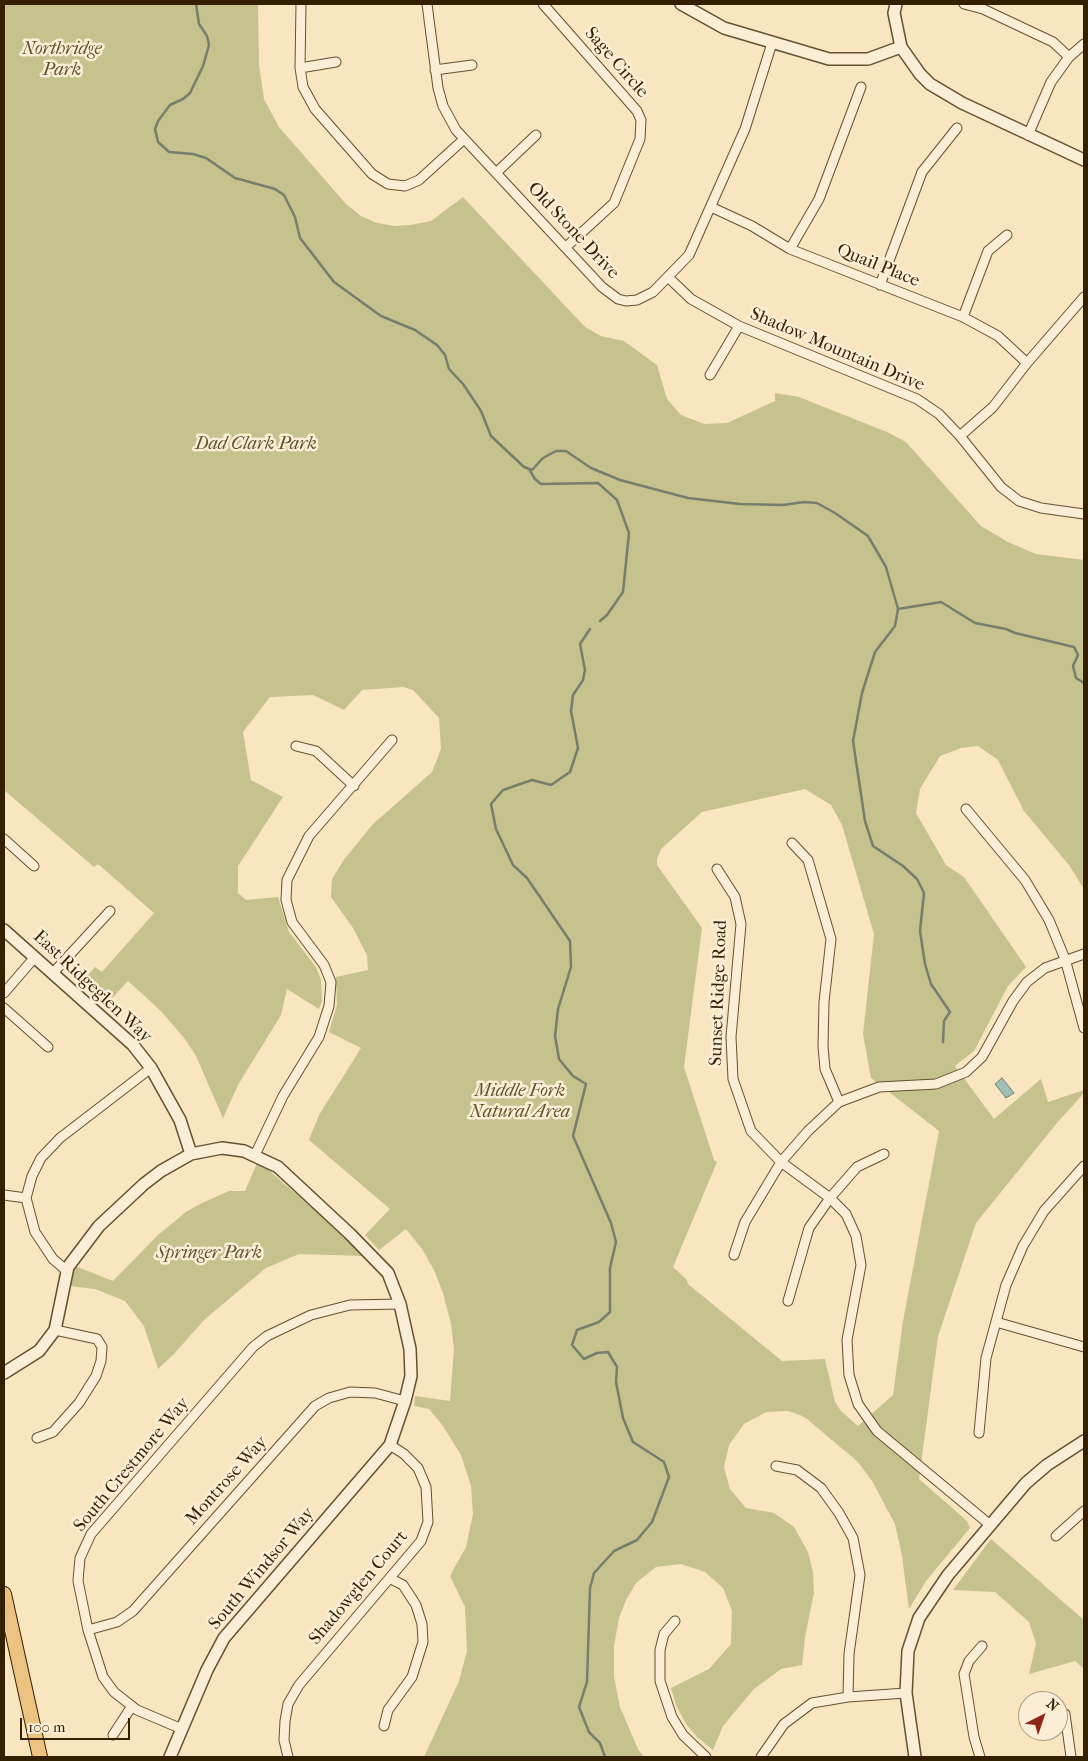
<!DOCTYPE html>
<html>
<head>
<meta charset="utf-8">
<style>
	body { margin:0 }
	#map { position:relative; width:1088px; height:1761px; overflow:hidden; background:#f9e5c0; font-family:"IM FELL French Canon",serif }
	canvas { display:block }
	.frame { position:absolute; inset:0; border:5px solid #341f00; pointer-events:none }
	.north { position:absolute; left:1018px; top:1691px; width:50px; height:50px; box-sizing:border-box; background:#fbeed6; border:1px solid #ab9b80; border-radius:50%; rotate:41deg; font-size:14px; font-weight:700; line-height:20px; text-align:center; color:#341f00 }
	.north::after { content:''; display:block; margin:auto; width:18px; height:22px; background:#8f2418; clip-path:polygon(50% 0,100% 100%,50% 72%,0 100%) }
	.scale { position:absolute; left:20px; top:1718px; width:110px; height:22px; box-sizing:border-box; border:2px solid #341f00; border-top:0; padding-left:6px; font-size:15px; line-height:18px; white-space:nowrap; color:#341f00; -webkit-text-stroke:4px #fbeed6; paint-order:stroke }
</style>
</head>
<body>
<div id="map">
<canvas width="1088" height="1761"></canvas>
<div class="frame"></div>
<div class="north">N</div>
<div class="scale">100 m</div>
</div>
<script>
const ctx = document.querySelector('canvas').getContext('2d');
ctx.lineJoin = 'round';
function fillPath(path, color) { ctx.fillStyle = color; ctx.fill(path, 'evenodd'); }
const toPath = rows => new Path2D(rows.map(r => 'M' + r).join(''));
function strokePath(path, color, width, dash) { ctx.strokeStyle = color; ctx.lineWidth = width; ctx.lineCap = dash ? 'butt' : 'round'; ctx.setLineDash(dash || []); ctx.stroke(path); }
function drawText(font, color, halo, rows, align = 'center') {
  ctx.font = font + ' "IM FELL French Canon",serif'; ctx.lineWidth = 5; ctx.setLineDash([]); ctx.textBaseline = 'middle'; ctx.strokeStyle = halo; ctx.fillStyle = color; for (const [text, x, y, turn = 0] of rows) {
    ctx.save(); ctx.translate(x, y); ctx.rotate((+turn || 0) * Math.PI / 180); ctx.textAlign = isNaN(turn) ? turn : align; if (halo) ctx.strokeText(text, 0, 0); ctx.fillText(text, 0, 0); ctx.restore();
  }
}
fillPath(toPath([
	[4,4,258,4,259,65,264,99,279,127,346,204,361,216,377,223,395,226,410,225,431,221,463,197,585,327,601,336,624,341,657,365,667,399,681,415,704,424,727,423,775,401,775,393,799,397,887,432,906,442,981,526,1008,542,1036,554,1084,560,1084,889,1069,865,1024,811,998,760,978,746,961,748,940,756,920,789,916,813,946,865,964,877,1026,967,1008,986,974,1051,955,1066,994,1119,1041,1079,1048,1102,1084,1090,1084,1093,1056,1124,976,1223,938,1336,919,1479,967,1521,970,1528,926,1581,909,1609,902,1556,895,1524,872,1481,858,1462,807,1419,800,1415,788,1411,766,1412,744,1424,729,1445,724,1467,730,1489,746,1508,774,1513,794,1527,808,1552,813,1572,814,1593,805,1637,802,1665,781,1669,754,1689,723,1726,713,1750,697,1737,686,1724,676,1705,671,1688,709,1669,731,1644,732,1611,723,1588,705,1572,681,1564,656,1567,636,1583,626,1600,619,1618,614,1646,614,1677,620,1707,638,1749,644,1757,424,1757,459,1681,467,1651,465,1607,450,1576,466,1547,473,1514,471,1486,461,1455,443,1426,429,1409,414,1406,415,1396,450,1401,454,1349,451,1324,443,1293,434,1270,422,1249,406,1229,379,1250,365,1235,390,1209,309,1140,319,1115,361,1048,329,1032,337,1005,336,977,368,970,367,955,353,928,331,897,332,879,343,861,372,825,432,772,441,749,439,718,413,690,403,687,362,690,344,710,313,695,270,697,243,732,251,780,283,797,238,866,238,893,246,900,278,897,289,932,316,967,321,980,322,1001,319,1009,287,989,281,1015,238,1085,223,1118,196,1056,185,1039,160,1010,128,981,105,1006,80,984,95,967,102,972,154,913,98,864,94,867,4,790],
	[805,789,831,805,842,825,874,934,863,1034,871,1078,939,1131,903,1321,893,1395,858,1426,841,1411,835,1402,825,1359,782,1361,688,1284,687,1280,673,1267,717,1162,714,1160,684,1067,702,928,657,865,657,859,661,849,702,812],
	[258,1161,353,1243,364,1256,299,1254,266,1268,205,1319,174,1354,158,1369,144,1326,125,1301,95,1289,70,1286,75,1266,113,1281,158,1235,186,1212,202,1203,229,1191,245,1191],
	[991,1539,1084,1620,1084,1669,1075,1661,1029,1674,1036,1644,1029,1622,995,1592,953,1590]
]), '#c5c28d');
const water = toPath([
	[1002,1078,1014,1093,1006,1098,995,1084,1002,1078]
]);
fillPath(water, '#9ebfb6');
strokePath(water, '#747f6d', 1);
strokePath(toPath([
	[196,4,199,24,207,36,209,45,203,66,190,93,183,99,170,105,158,121,155,129,158,142,169,152,193,154,206,158,235,178,275,189,284,195,295,217,300,238,334,282,381,316,415,330,437,345,445,355,449,369,463,384,481,411,491,436,524,467,532,470,543,458,556,451,566,451,591,468,620,480,688,498,740,504,783,505,804,502,817,503,835,513,868,536,886,567,898,609,941,602,975,623,1006,629,1015,633,1074,647,1078,655,1073,666,1076,678,1084,683],
	[529,469,535,479,541,484,598,483,617,500,629,533,623,592,607,615,600,621],
	[898,609,895,626,875,652,862,693,853,741,865,821,873,846,903,866,917,879,924,893,920,931,925,964,931,984,950,1012,944,1021,943,1042],
	[590,629,580,644,585,670,583,680,573,695,571,711,578,748,570,772,551,785,532,780,503,790,491,804,496,829,513,865,527,878,570,941,571,967,558,1009,555,1036,559,1059,573,1076,586,1084,573,1136,611,1223,616,1242,610,1268,610,1312,599,1322,577,1330,572,1345,584,1359,597,1353,608,1352,617,1367,616,1382,623,1418,633,1442,664,1462,669,1477,652,1522,637,1540,614,1551,594,1573,590,1588,587,1682,579,1707,589,1732,600,1743,605,1757]
]), '#747f6d', 2.5);
const minor = toPath([
	[301,4,300,68,303,87,315,109,372,174,388,184,405,186,419,180,463,140],
	[427,4,438,88,443,106,456,130,602,287,618,299,626,301,637,300,653,292,689,255,745,129,772,43],
	[543,4,637,111,641,120,640,139,614,203,566,247],
	[964,4,983,9,1053,42,1069,57],
	[300,68,336,62],
	[435,70,472,65],
	[1028,135,1051,82,1069,57,1084,44],
	[496,173,536,135],
	[711,207,752,226,790,249,963,317,998,336,1027,363],
	[790,249,819,199,861,87],
	[669,278,691,299,739,326,917,399,939,414,960,436,1001,487,1019,501,1041,508,1084,514],
	[880,285,922,172,957,128],
	[963,317,988,251,1007,235],
	[710,375,739,326],
	[960,436,993,407,1027,363,1084,297],
	[296,746,316,751,354,786],
	[966,809,1025,880,1049,920,1065,959,1084,1028],
	[4,839,34,866],
	[792,843,808,860,831,939,824,1002,823,1046,825,1069,839,1102],
	[717,869,735,897,741,924,731,1037,733,1079,751,1131,781,1162,830,1198,846,1214,856,1236,861,1265,847,1340,849,1375,858,1404,877,1431,989,1524],
	[53,973,110,911],
	[4,993,35,957],
	[4,1008,48,1047],
	[255,1155,283,1096,319,1037,329,1006,331,982,324,965,292,922,286,900,287,880,309,836,392,740],
	[4,1195,26,1198],
	[734,1255,745,1222,781,1162,808,1131,839,1102,879,1087,936,1084,966,1072,982,1057,1013,1001,1027,982,1045,968,1084,954],
	[67,1271,53,1259,35,1232,26,1198,32,1176,41,1158,60,1138,151,1068],
	[788,1301,809,1228,830,1198,857,1167,884,1154],
	[996,1322,1084,1347],
	[979,1433,986,1358,1006,1285,1023,1246,1044,1211,1084,1166],
	[37,1438,53,1432,79,1403,96,1376,101,1361,102,1347,97,1339,55,1330],
	[776,1466,797,1470,821,1488,839,1513,853,1538,860,1575,849,1654,848,1697],
	[1056,1536,1084,1511],
	[675,1621,664,1634,660,1650,660,1681,672,1717,683,1735,706,1757],
	[88,1630,117,1622,133,1611,315,1406,329,1398,350,1392,375,1393,405,1401],
	[1065,1714,1071,1757],
	[384,1726,388,1710,412,1677,423,1642,422,1624,416,1605,403,1585,391,1579],
	[182,1729,137,1710,114,1692,103,1677,88,1630,78,1581,80,1558,91,1534,253,1347,267,1336,311,1315,350,1305,400,1304],
	[113,1735,132,1706],
	[288,1757,284,1740,285,1721,288,1704,299,1685,421,1541,428,1522,426,1487,418,1468,404,1454,390,1445],
	[761,1757,784,1724,812,1703,848,1697,906,1693],
	[980,1757,974,1737,964,1674,969,1661,982,1646]
]);
const tertiary = toPath([
	[681,4,724,28,829,59,868,59,901,47],
	[896,4,894,13,901,47,920,74,930,84,962,103,1084,160],
	[4,930,133,1045,151,1068,180,1120,191,1154],
	[4,1373,39,1351,55,1330,68,1267,99,1226,144,1184,161,1171,191,1154,222,1148,244,1151,278,1167,350,1234,388,1273,400,1304,410,1349,411,1376,405,1401,390,1445,224,1638,207,1670,170,1757],
	[915,1757,906,1693,908,1651,919,1618,948,1575,1026,1483,1047,1465,1084,1441]
]);
const primary = toPath([
	[4,1594,40,1757]
]);
strokePath(minor, '#655030', 11);
strokePath(tertiary, '#655030', 14);
strokePath(primary, '#341f00', 16);
strokePath(minor, '#fbeed6', 9);
strokePath(tertiary, '#fbeed6', 11);
strokePath(primary, '#ecc280', 14);
drawText('italic 18px', '#60502a', '#fbeed6', [
	["Northridge",62,50],
	["Park",62,71],
	["Dad Clark Park",256,445],
	["Middle Fork",520,1092],
	["Natural Area",520,1113],
	["Springer Park",209,1254]
]);
drawText('18px', '#341f00', '#fbeed6', [
	["Sage Circle",616,63,49],
	["Old Stone Drive",573,231,47],
	["Quail Place",878,266,22],
	["Shadow Mountain Drive",837,350,23],
	["East Ridgeglen Way",92,987,43],
	["Sunset Ridge Road",719,993,-88],
	["South Crestmore Way",132,1465,-50],
	["Montrose Way",227,1481,-48],
	["South Windsor Way",262,1569,-50],
	["Shadowglen Court",359,1588,-50]
]);
</script>
</body>
</html>
